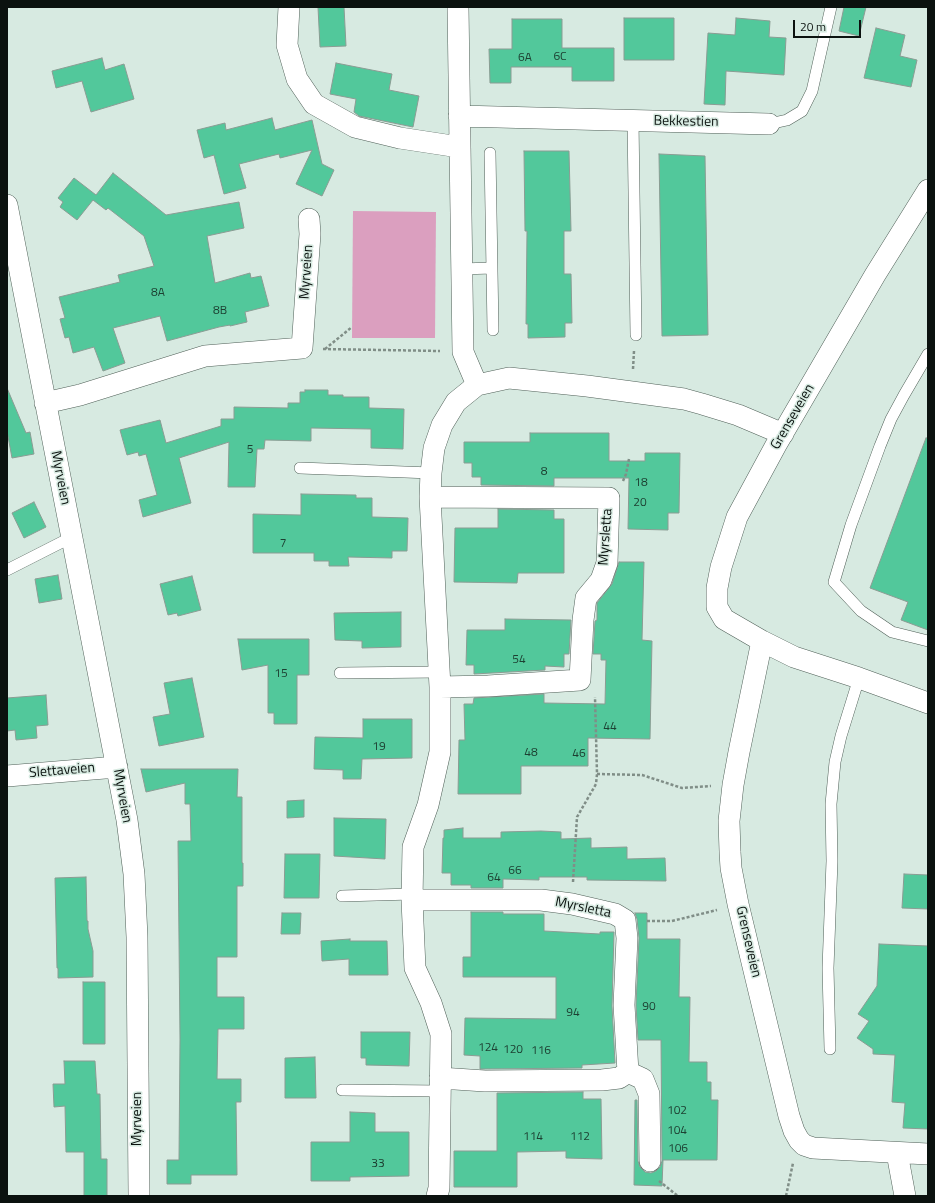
<!DOCTYPE html>
<html>
<head>
<meta charset="utf-8">
<style>
	body { margin:0 }
	#map { position:relative; width:935px; height:1203px; overflow:hidden; background:#d7eae1; font-family:"Titillium Web",sans-serif }
	canvas { display:block }
	.frame { position:absolute; inset:0; border:8px solid #0b120f; pointer-events:none }
	.scale { position:absolute; left:793px; top:20px; width:68px; height:18px; box-sizing:border-box; border:2px solid #0b120f; border-top:0; padding-left:5px; font-size:12px; line-height:14px; white-space:nowrap; color:#0b120f; -webkit-text-stroke:3px #d7eae1; paint-order:stroke }
</style>
</head>
<body>
<div id="map">
<canvas width="935" height="1203"></canvas>
<div class="frame"></div>
<div class="scale">20 m</div>
</div>
<script>
const ctx = document.querySelector('canvas').getContext('2d');
ctx.lineJoin = 'round';
function fillPath(path, color) { ctx.fillStyle = color; ctx.fill(path, 'evenodd'); }
const toPath = rows => new Path2D(rows.map(r => 'M' + r).join(''));
function strokePath(path, color, width, dash) { ctx.strokeStyle = color; ctx.lineWidth = width; ctx.lineCap = dash ? 'butt' : 'round'; ctx.setLineDash(dash || []); ctx.stroke(path); }
function drawText(font, color, halo, rows, align = 'center') {
  ctx.font = font + ' "Titillium Web",sans-serif'; ctx.lineWidth = 3; ctx.setLineDash([]); ctx.textBaseline = 'middle'; ctx.strokeStyle = halo; ctx.fillStyle = color; for (const [text, x, y, turn = 0] of rows) {
    ctx.save(); ctx.translate(x, y); ctx.rotate((+turn || 0) * Math.PI / 180); ctx.textAlign = isNaN(turn) ? turn : align; if (halo) ctx.strokeText(text, 0, 0); ctx.fillText(text, 0, 0); ctx.restore();
  }
}
fillPath(toPath([
	[353,211,436,212,435,338,352,338]
]), '#db9fbf');
const building = toPath([
	[318,7,344,7,346,46,320,47,318,7],
	[844,7,866,7,859,36,839,31,844,7],
	[624,18,674,18,674,60,624,60,624,18],
	[736,18,770,21,769,37,786,38,784,75,726,71,725,105,704,104,708,33,735,35,736,18],
	[512,19,562,19,562,48,614,48,614,81,572,81,572,67,511,67,511,83,490,83,489,49,512,49,512,19],
	[876,28,905,35,900,56,917,60,911,87,864,78,876,28],
	[102,58,105,70,124,64,134,99,91,112,82,81,56,88,52,71,102,58],
	[336,63,392,74,389,90,419,96,413,127,359,116,354,112,356,99,330,94,336,63],
	[272,118,275,130,312,120,322,164,334,170,322,196,296,184,312,150,280,158,279,154,239,164,246,188,224,194,214,155,204,158,197,130,225,123,226,130,272,118],
	[524,151,569,151,571,231,564,231,564,274,571,274,572,323,565,323,565,337,528,338,528,324,526,324,527,231,525,231,524,151],
	[659,154,705,156,708,335,662,336,659,154],
	[113,173,166,215,239,202,244,228,207,236,215,283,250,273,251,278,261,276,269,306,245,312,247,322,230,326,230,325,219,327,167,341,160,316,113,328,125,363,103,371,94,347,73,353,69,337,65,338,60,319,65,318,59,297,120,282,118,275,154,266,144,236,108,208,106,210,93,200,77,220,60,207,63,202,58,198,74,178,96,195,113,173],
	[7,388,26,433,30,432,34,454,12,458,7,431,7,388],
	[305,390,328,390,328,395,343,395,343,397,369,397,369,408,404,409,403,449,371,448,371,429,311,428,311,441,265,440,264,449,257,449,255,487,228,487,229,442,179,458,191,503,143,517,139,500,157,495,146,454,139,456,138,452,127,455,120,430,160,420,166,443,221,426,221,419,234,419,234,407,288,408,288,403,300,403,300,392,305,392,305,390],
	[530,433,609,433,609,461,645,461,645,453,680,453,679,513,668,513,668,530,628,529,629,478,554,478,554,486,481,485,481,477,472,477,472,463,464,463,464,442,530,442,530,433],
	[926,438,928,438,928,630,901,620,908,602,870,588,926,438],
	[301,494,356,495,356,498,372,498,372,517,408,518,407,551,392,551,392,558,348,557,349,566,329,566,329,561,314,561,314,553,253,553,253,514,301,515,301,494],
	[34,502,46,527,24,538,12,513,34,502],
	[498,509,554,510,554,519,564,519,564,573,518,573,517,583,454,582,455,528,498,528,498,509],
	[619,562,644,562,642,640,652,641,650,739,588,738,588,766,521,766,521,794,458,794,459,740,465,740,464,704,473,704,474,698,544,694,544,703,605,704,606,660,601,660,601,654,593,654,595,621,597,620,597,603,612,584,619,562],
	[58,575,62,599,39,603,35,579,58,575],
	[192,576,201,610,178,616,177,613,168,615,160,584,192,576],
	[401,612,401,647,362,648,362,641,335,640,334,613,401,612],
	[505,619,571,620,569,654,564,654,564,667,545,666,545,670,474,674,474,665,466,665,467,630,505,630,505,619],
	[238,639,309,639,309,675,297,675,297,724,274,724,274,713,268,713,268,665,242,670,238,639],
	[192,678,204,737,159,746,153,717,170,714,164,683,192,678],
	[46,695,48,725,36,726,37,738,16,740,15,730,7,731,7,698,46,695],
	[363,719,412,719,412,758,362,759,361,779,343,779,343,770,314,769,315,737,363,738,363,719],
	[141,769,238,769,237,797,242,797,242,863,243,863,243,886,237,886,237,957,217,957,217,997,244,997,244,1029,218,1029,217,1079,241,1079,241,1102,236,1102,237,1175,191,1175,191,1184,167,1184,167,1160,179,1160,180,1039,178,841,191,841,190,804,185,804,185,783,146,792,141,769],
	[304,800,304,817,287,818,287,801,304,800],
	[334,818,386,819,385,859,334,856,334,818],
	[463,828,463,838,501,838,501,832,541,831,561,832,561,839,591,838,591,848,627,847,627,859,665,858,666,881,587,880,587,877,539,877,539,880,503,879,503,888,471,888,471,885,451,885,451,873,442,873,443,838,444,838,444,830,463,828],
	[285,854,320,854,319,898,284,898,285,854],
	[904,874,928,875,928,909,902,908,904,874],
	[86,877,87,921,88,921,88,929,93,951,93,977,58,978,58,968,57,968,55,878,86,877],
	[471,912,503,912,503,914,544,914,544,931,600,934,600,932,614,932,612,1006,615,1063,582,1065,582,1068,485,1069,480,1069,480,1056,464,1055,465,1018,556,1019,556,977,463,977,463,957,471,957,471,912],
	[282,913,301,913,300,934,281,934,282,913],
	[635,913,647,913,647,939,680,939,679,997,690,997,689,1062,707,1062,707,1082,711,1082,711,1100,718,1100,717,1160,663,1160,662,1186,634,1185,635,1100,637,1100,638,1161,640,1167,645,1172,651,1173,656,1171,660,1167,662,1161,661,1040,638,1040,636,1005,639,938,637,919,635,913],
	[350,939,350,941,387,941,388,975,349,975,349,959,322,961,321,941,350,939],
	[879,944,928,946,928,1129,903,1128,905,1103,892,1102,895,1055,873,1054,873,1049,857,1038,869,1021,858,1014,877,986,879,944],
	[83,982,105,982,105,1044,83,1044,83,982],
	[361,1032,410,1032,409,1066,366,1065,366,1058,361,1058,361,1032],
	[315,1057,316,1098,285,1098,285,1058,315,1057],
	[64,1061,95,1061,97,1094,100,1094,101,1159,107,1159,107,1196,84,1196,84,1152,66,1152,65,1106,54,1107,53,1084,65,1084,64,1061],
	[583,1092,583,1099,601,1099,602,1159,566,1158,566,1151,517,1152,517,1187,454,1187,454,1151,497,1151,497,1093,583,1092],
	[350,1112,375,1113,375,1132,409,1132,409,1176,350,1177,350,1181,311,1181,311,1142,350,1142,350,1112]
]);
fillPath(building, '#52c89b');
strokePath(building, '#8a9c93', 1);
const lane = toPath([
	[633,120,636,335],
	[769,124,787,120,802,111,812,91,831,7],
	[490,153,493,330],
	[461,269,492,268],
	[928,354,904,395,891,419,880,446,851,525,834,582,861,611,892,632,928,641],
	[300,468,431,473],
	[7,570,72,537],
	[340,673,439,672],
	[342,896,412,894],
	[830,1049,828,968,832,861,831,804,835,762,841,736,859,678],
	[342,1090,440,1091]
]);
const street = toPath([
	[289,7,287,45,297,79,314,104,355,127,400,138,459,147],
	[458,7,463,352,477,385],
	[459,116,769,124],
	[928,190,875,275,776,445,737,517,721,567,717,588,717,607,724,619,762,641,794,657,859,678,928,703],
	[7,205,127,820,134,874,137,937,139,1196],
	[45,403,80,395,205,356,302,348,310,234,309,219],
	[430,497,609,498,607,563,601,580,586,598,583,620,580,680,488,686,440,687],
	[762,641,739,752,733,785,729,821,730,852,731,868,738,904,789,1116,794,1131,799,1140,804,1145,813,1148,928,1154],
	[7,776,117,767],
	[412,900,541,900,572,904,615,914,625,920,627,938,624,1005,628,1072,619,1078,602,1080,485,1081,440,1078],
	[628,1072,643,1079,649,1094,650,1161],
	[897,1153,905,1196],
	[437,1196,439,1188,441,1034,431,1003,415,968,412,900,413,847,428,805,440,752,440,687,430,497,431,473,434,448,442,425,456,402,477,385,509,378,587,386,684,399,702,404,738,415,783,434]
]);
strokePath(lane, '#506058', 12);
strokePath(street, '#506058', 22);
strokePath(toPath([
	[323,349,440,351],
	[325,349,352,327],
	[633,369,634,351],
	[623,481,626,474,629,459],
	[597,774,642,775,682,788,711,786],
	[573,882,577,817,596,784,597,774,595,697],
	[647,921,672,921,717,910],
	[659,1181,678,1196],
	[786,1196,793,1163]
]), '#808e87', 2.5, [3, 2]);
strokePath(lane, '#fff', 11);
strokePath(street, '#fff', 21);
drawText('12px', '#1d4032', null, [
	["6C",560,57],
	["6A",525,58],
	["8A",158,293],
	["8B",220,311],
	["5",250,450],
	["8",544,472],
	["18",641,483],
	["20",640,503],
	["7",283,544],
	["54",519,660],
	["15",281,674],
	["44",610,727],
	["19",379,747],
	["48",531,753],
	["46",579,754],
	["66",515,871],
	["64",494,878],
	["90",649,1007],
	["94",573,1013],
	["124",488,1048],
	["120",513,1050],
	["116",541,1051],
	["102",677,1111],
	["104",677,1131],
	["114",533,1137],
	["112",580,1137],
	["106",678,1149],
	["33",378,1164]
]);
drawText('14px', '#0b120f', '#d7eae1', [
	["Bekkestien",686,122,1],
	["Myrveien",307,272,-86],
	["Grenseveien",793,417,-60],
	["Myrveien",60,478,79],
	["Myrsletta",606,537,-86],
	["Slettaveien",62,771,-5],
	["Myrveien",122,796,80],
	["Myrsletta",583,908,12],
	["Grenseveien",748,942,77],
	["Myrveien",138,1119,-90]
]);
</script>
</body>
</html>
